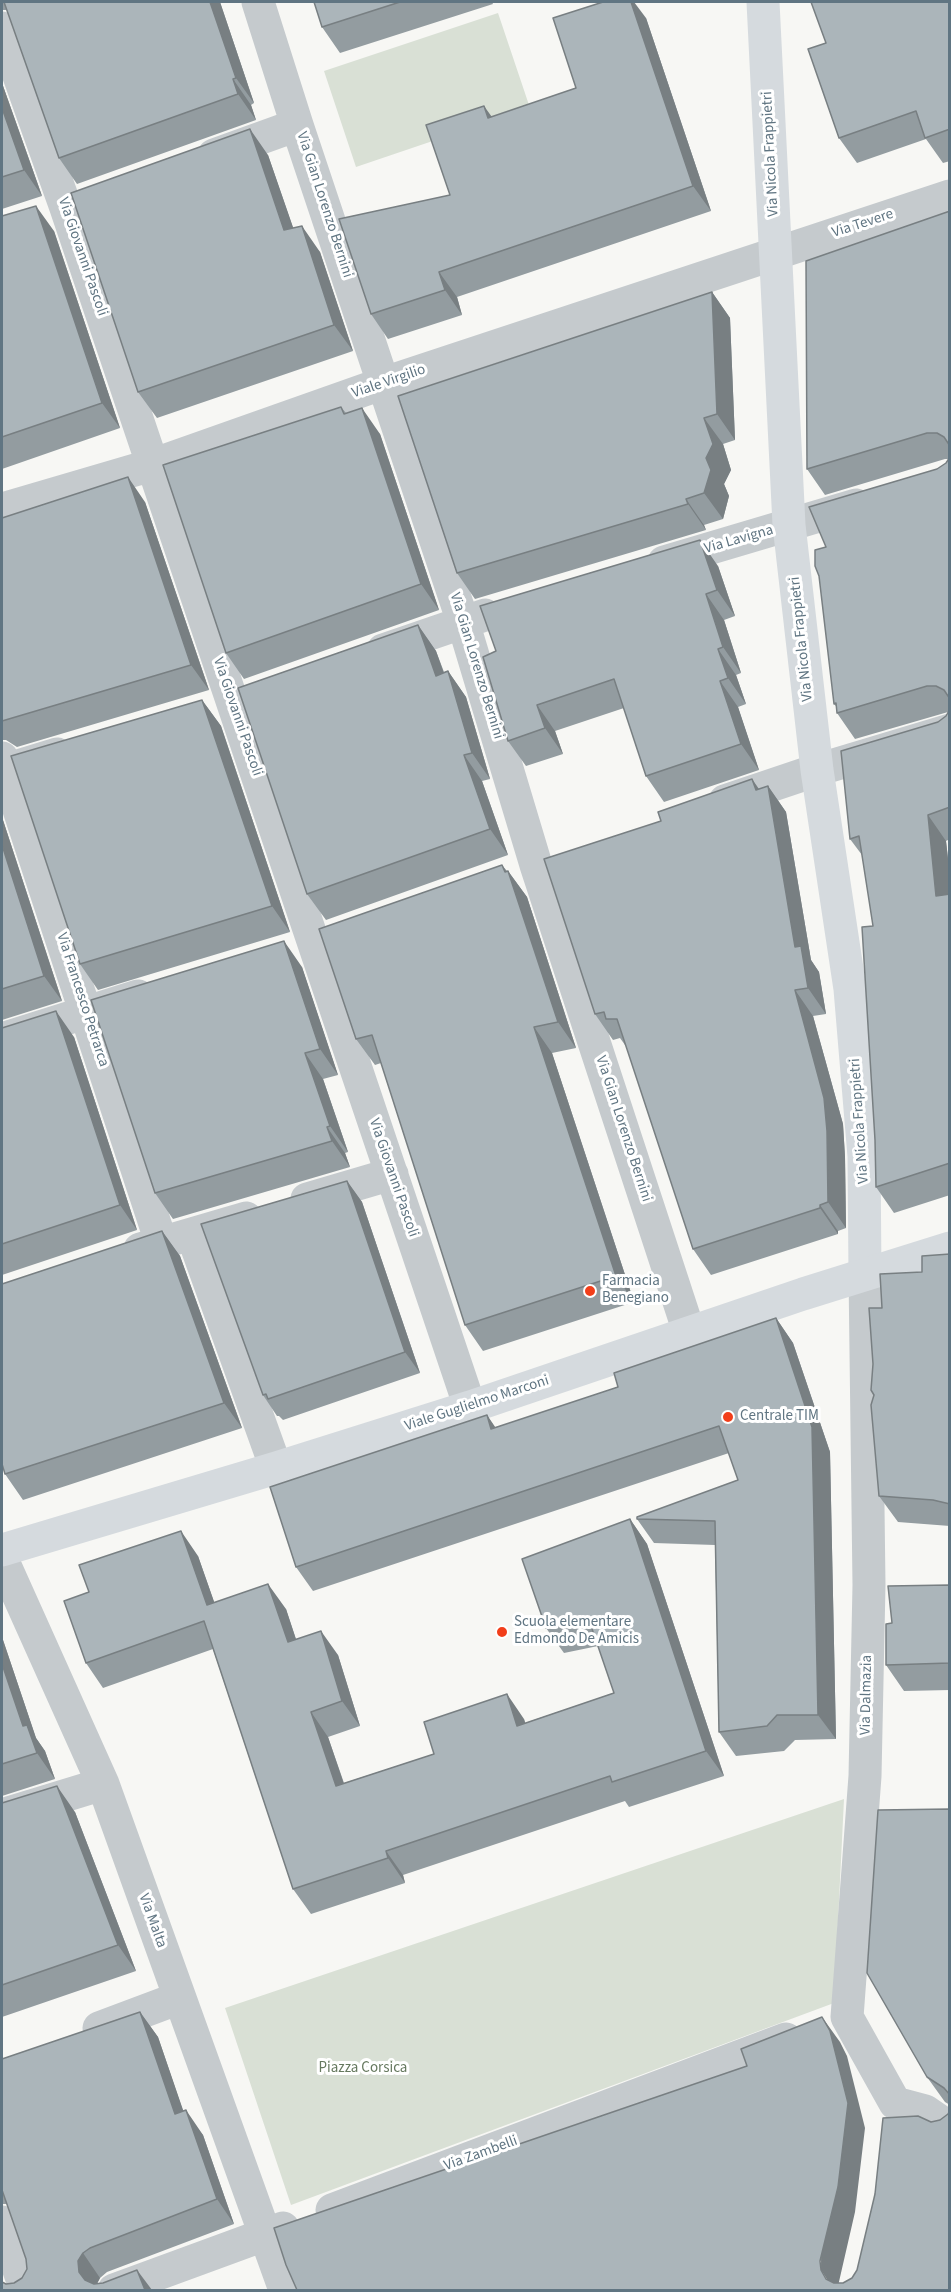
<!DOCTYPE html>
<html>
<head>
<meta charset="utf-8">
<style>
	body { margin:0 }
	#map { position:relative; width:951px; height:2292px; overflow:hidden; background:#f7f7f4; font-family:"Source Sans 3",sans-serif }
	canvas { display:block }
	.frame { position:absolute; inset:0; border:3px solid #607582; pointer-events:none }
</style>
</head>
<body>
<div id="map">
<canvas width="951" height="2292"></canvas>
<div class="frame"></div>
</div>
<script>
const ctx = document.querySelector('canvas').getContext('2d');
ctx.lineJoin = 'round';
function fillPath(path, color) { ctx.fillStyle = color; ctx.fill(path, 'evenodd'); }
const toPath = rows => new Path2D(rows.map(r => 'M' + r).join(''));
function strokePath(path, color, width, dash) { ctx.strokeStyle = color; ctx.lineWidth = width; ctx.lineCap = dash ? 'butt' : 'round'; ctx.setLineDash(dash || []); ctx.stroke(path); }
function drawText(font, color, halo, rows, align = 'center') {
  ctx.font = font + ' "Source Sans 3",sans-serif'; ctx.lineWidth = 6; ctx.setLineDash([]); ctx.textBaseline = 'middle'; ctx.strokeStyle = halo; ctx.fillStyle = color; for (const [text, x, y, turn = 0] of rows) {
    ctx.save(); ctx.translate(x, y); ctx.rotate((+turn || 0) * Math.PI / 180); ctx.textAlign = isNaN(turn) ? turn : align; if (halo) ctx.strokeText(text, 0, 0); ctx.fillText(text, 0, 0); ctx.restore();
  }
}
fillPath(toPath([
	[498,13,530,108,356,167,324,71],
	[844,1799,834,2003,291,2205,225,2008]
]), '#d9e0d5');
strokePath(toPath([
	[258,2,297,125,463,622,536,865,689,1332],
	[2,28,66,208,470,1407],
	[214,155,297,125],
	[2,509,152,465,384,383,950,196],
	[664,562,856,505],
	[383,650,485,615],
	[2,758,161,1242],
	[2,771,57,754],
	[725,801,817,770,950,730],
	[2,1039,138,996],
	[307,1199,392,1174],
	[192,1234,276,1468],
	[140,1249,246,1218],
	[865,1274,869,1585,865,1776,847,2017,895,2103],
	[2,1559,103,1784,285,2290],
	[2,1815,103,1784],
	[99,2028,179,1998],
	[895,2103,925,2111,950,2128],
	[332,2210,786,2039],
	[2,2222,26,2290],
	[114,2290,283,2228]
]), '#c5cacd', 33);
strokePath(toPath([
	[763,2,789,525,817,770,850,989,864,1156,865,1274]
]), '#d5dade', 33);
strokePath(toPath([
	[2,1550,276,1468,470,1407,803,1294,950,1248]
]), '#d5dade', 33);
fillPath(toPath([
	[2,2,220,2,254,103,251,105,256,120,77,184,59,158,7,10,2,10],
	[314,2,492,2,493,4,340,53,322,27],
	[950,2,950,161,943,163,926,139,857,163,839,138,826,43],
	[646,18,711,211,457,297,462,315,388,339,371,314,450,195,492,117,576,88],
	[2,83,42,196,2,209],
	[268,155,293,228,320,252,353,351,157,418,138,392],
	[950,211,950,839,946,841,950,876,950,1195,894,1213,876,1187,873,926,862,855,850,839,938,722,946,716,948,712,855,739,837,713,837,707,834,704,826,547,946,463,948,459,945,459,825,495,807,469],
	[2,216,54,231,120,428,2,469],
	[712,292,730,318,735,440,723,444,731,470,724,484,729,496,723,519,704,525,706,530,475,599,457,573],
	[341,407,346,413,380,434,439,610,244,679,226,653],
	[145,502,209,690,17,747,6,740,2,740,2,518],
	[718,566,735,616,724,620,741,673,736,675,746,704,738,707,759,770,664,802,646,776,624,708,555,731,563,754,526,766,508,741,483,657],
	[418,625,436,651,444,672,448,671,466,697,490,779,482,781,508,855,326,920,307,894],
	[202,700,221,726,290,932,98,990,80,964],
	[752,779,759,789,768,786,786,812,811,960,819,972,826,1014,813,1016,843,1124,845,1157,846,1228,838,1231,838,1234,711,1275,693,1249,626,1045,625,1045,620,1038,613,1040,595,1014,661,821],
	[2,817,62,1001,2,1020],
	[502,865,507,871,508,871,527,897,576,1048,552,1053,634,1302,483,1351,465,1325,381,1063,375,1065,356,1039],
	[302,967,338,1075,323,1079,348,1152,345,1153,350,1167,173,1219,155,1193],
	[2,1028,74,1037,137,1230,2,1275],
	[347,1181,362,1202,420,1373,283,1420,279,1416,277,1416,263,1395],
	[162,1231,180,1256,242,1428,23,1500,5,1474],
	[950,1254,950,1526,898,1522,879,1496,874,1395,882,1308,922,1272],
	[776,1318,793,1343,830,1452,836,1739,795,1740,784,1751,736,1756,719,1732,715,1545,654,1543,637,1519,738,1480,729,1453,313,1591,296,1567,487,1415,495,1428,618,1387],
	[630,1519,647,1544,724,1776,629,1807,625,1801,403,1875,405,1883,311,1914,293,1889,213,1649,103,1688,86,1663,89,1592,198,1556,214,1602,286,1609,296,1639,338,1655,360,1726,328,1737,344,1783,434,1754,524,1719,525,1723,614,1693,598,1646,564,1653,546,1628],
	[950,1585,950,1690,904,1691,886,1665,892,1623],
	[2,1637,36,1738,45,1751,55,1779,2,1796],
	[2,1803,75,1812,136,1971,2,2017],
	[950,1809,950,2105,945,2102,927,2077],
	[140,2012,158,2037,183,2111,203,2135,234,2224,107,2272,100,2278,97,2283,2,2290,4,2283,6,2284,14,2283,22,2278,27,2269,26,2259,7,2204,2,2204,2,2059]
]), '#939ca0');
fillPath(toPath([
	[210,2,220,2,254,103,236,78],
	[631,2,634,2,646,18,711,211,693,186],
	[233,79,251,105,256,120,238,94],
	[2,83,42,196,24,170,2,108],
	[484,106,502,131,488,118],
	[250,129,268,155,303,256,284,230],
	[36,206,54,231,120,428,102,403],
	[302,226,320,252,353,351,334,325],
	[439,272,457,297,462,315,445,290],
	[712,292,730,318,735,440,717,414],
	[362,408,380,434,439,610,421,584],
	[704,418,723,444,731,470,724,484,729,496,723,519,704,493,706,458],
	[128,477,145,502,209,690,191,665],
	[686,499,704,525,706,530,688,504],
	[700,540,718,566,735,616,717,590],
	[706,594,724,620,741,673,723,647],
	[418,625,436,651,454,702,436,676],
	[718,649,736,675,746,704,728,678],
	[448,671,466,697,490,779,472,753],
	[720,681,738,707,759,770,741,744],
	[202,700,221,726,290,932,272,906],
	[537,705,555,731,563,754,545,728],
	[464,755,482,781,508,855,490,829],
	[752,779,770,806,768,786,786,812,811,960,819,972,826,1014,808,988,795,947],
	[928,815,946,841,950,876,950,915,936,896],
	[2,817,62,1001,44,976,2,845],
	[502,865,510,877,508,871,527,897,576,1048,558,1022],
	[284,941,302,967,338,1075,320,1049],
	[795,990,813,1016,843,1124,845,1157,846,1228,828,1202],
	[56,1011,74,1037,137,1230,120,1205],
	[534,1027,552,1053,634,1302,616,1276],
	[305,1053,323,1079,348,1152,330,1126],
	[327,1127,345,1153,350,1167,332,1141],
	[347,1181,362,1202,420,1373,405,1352],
	[820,1205,838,1231,838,1234,820,1208],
	[162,1231,180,1256,242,1428,224,1403],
	[776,1318,793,1343,830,1452,836,1739,818,1715],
	[487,1415,504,1440,491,1429],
	[630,1519,647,1544,724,1776,706,1751],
	[181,1531,198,1556,224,1630,207,1605],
	[268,1584,286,1609,305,1667,288,1642],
	[321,1631,338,1655,360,1726,342,1701],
	[2,1637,36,1738,45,1751,55,1779,37,1753,23,1726,2,1664],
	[507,1694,524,1719,534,1751,517,1726],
	[311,1712,328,1737,353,1811,336,1786],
	[57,1786,75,1812,136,1971,118,1945],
	[386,1851,403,1875,405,1883,388,1858],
	[140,2012,158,2037,193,2139,175,2114],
	[822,2017,840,2042,847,2056,865,2128,855,2212,838,2286,834,2290,821,2270],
	[186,2110,203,2135,234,2224,217,2199],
	[83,2253,100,2278,96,2286,92,2290,79,2272,78,2261],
	[137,2270,152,2290,145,2290]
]), '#787f82');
const building = toPath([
	[4,2,210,2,236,78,233,79,238,94,59,158,4,2],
	[314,2,400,2,322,27,314,2],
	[603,2,631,2,693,186,439,272,445,290,371,314,339,219,450,195,426,125,484,106,488,118,576,88,553,18,603,2],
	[811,2,950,2,950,129,925,138,916,111,839,138,808,49,826,43,811,2],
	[2,108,24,170,2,177,2,108],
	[250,129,284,230,302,226,334,325,138,392,71,193,250,129],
	[36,206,102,403,2,437,2,216,36,206],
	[950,211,950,446,944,437,937,433,927,433,807,469,806,261,950,211],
	[712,292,717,414,704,418,713,444,706,458,711,470,704,493,686,499,688,504,457,573,398,396,712,292],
	[341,407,344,414,362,408,421,584,226,653,163,465,341,407],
	[950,457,950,699,944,690,936,686,927,686,837,713,836,703,834,704,819,576,815,566,815,550,826,547,809,507,937,469,946,463,950,457],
	[128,477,191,665,2,721,2,518,128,477],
	[700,540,717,590,706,594,723,647,718,649,728,678,720,681,741,744,646,776,614,679,537,705,545,728,508,741,483,657,496,651,480,606,700,540],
	[418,625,436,676,448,671,472,753,464,755,490,829,307,894,238,688,418,625],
	[202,700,272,906,80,964,11,756,202,700],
	[950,709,950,807,928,815,936,896,950,894,950,1163,876,1187,875,1140,862,927,873,926,859,836,850,839,841,751,938,722,946,716,950,709],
	[752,779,756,790,768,786,795,947,801,946,808,988,795,990,824,1098,827,1131,828,1202,820,1205,820,1208,693,1249,617,1019,606,1019,604,1012,595,1014,544,859,661,821,658,812,752,779],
	[2,845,44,976,2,989,2,845],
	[502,865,505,872,508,871,558,1022,534,1027,616,1276,465,1325,372,1035,356,1039,319,929,502,865],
	[284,941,320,1049,305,1053,330,1126,327,1127,332,1141,155,1193,91,1000,284,941],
	[56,1011,120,1205,2,1244,2,1028,56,1011],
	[347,1181,405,1352,268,1399,266,1394,263,1395,201,1224,347,1181],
	[162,1231,224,1403,5,1474,2,1464,2,1284,162,1231],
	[950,1254,950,1504,933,1500,879,1496,871,1405,874,1395,871,1390,873,1364,869,1308,882,1308,880,1274,922,1272,922,1256,950,1254],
	[776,1318,812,1427,818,1715,777,1715,767,1726,719,1732,715,1521,637,1519,637,1517,738,1480,719,1426,296,1567,270,1487,487,1415,491,1429,618,1387,614,1373,776,1318],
	[630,1519,706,1751,612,1782,610,1776,386,1851,388,1858,293,1889,204,1621,86,1663,64,1601,89,1592,79,1565,181,1531,207,1605,268,1584,288,1642,321,1631,342,1701,311,1712,336,1786,434,1754,424,1722,507,1694,517,1726,614,1693,589,1620,546,1628,522,1559,630,1519],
	[950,1585,950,1663,886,1665,886,1624,892,1623,888,1586,950,1585],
	[2,1664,23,1726,27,1725,37,1753,2,1764,2,1664],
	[57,1786,118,1945,2,1985,2,1803,57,1786],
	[950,1809,950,2095,944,2088,927,2077,867,1973,878,1810,950,1809],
	[140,2012,175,2114,186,2110,217,2199,90,2248,83,2253,78,2261,79,2272,85,2280,94,2284,103,2283,137,2270,145,2290,2,2290,2,2282,6,2284,14,2283,22,2278,27,2269,26,2259,2,2190,2,2059,140,2012],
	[822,2017,830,2031,848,2103,838,2187,820,2261,821,2270,826,2279,834,2283,843,2283,852,2278,857,2270,875,2194,883,2118,918,2116,931,2122,940,2120,948,2114,950,2110,950,2290,297,2290,286,2265,274,2228,747,2066,741,2049,822,2017]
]);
fillPath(building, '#abb5ba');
strokePath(building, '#787f82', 1.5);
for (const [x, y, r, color] of [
	[590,1291,6,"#f23e1a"],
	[728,1417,6,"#f23e1a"],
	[502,1632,6,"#f23e1a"]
]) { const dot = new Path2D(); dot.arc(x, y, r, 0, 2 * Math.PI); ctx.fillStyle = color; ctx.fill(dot); strokePath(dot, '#fff', 2); }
drawText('15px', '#607582', '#fff', [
	["Via Nicola Frappietri",771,154,-93],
	["Via Gian Lorenzo Bernini",324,205,72],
	["Via Tevere",863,224,-18],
	["Via Giovanni Pascoli",82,257,71],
	["Viale Virgilio",389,382,-19],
	["Via Lavigna",739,540,-16],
	["Via Nicola Frappietri",802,639,-96],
	["Via Gian Lorenzo Bernini",476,666,73],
	["Via Giovanni Pascoli",237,717,71],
	["Via Francesco Petrarca",82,1000,72],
	["Via Nicola Frappietri",860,1121,-94],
	["Via Gian Lorenzo Bernini",623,1129,72],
	["Via Giovanni Pascoli",393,1178,71],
	["Viale Guglielmo Marconi",477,1404,-18],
	["Via Dalmazia",867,1695,-89],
	["Via Malta",152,1921,70],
	["Via Zambelli",481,2154,-20]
]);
drawText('15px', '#607582', '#fff', [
	["Farmacia",602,1282],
	["Benegiano",602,1299],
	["Centrale TIM",740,1417],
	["Scuola elementare",514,1623],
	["Edmondo De Amicis",514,1640]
], 'left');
drawText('15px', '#66795f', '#fff', [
	["Piazza Corsica",363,2069]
]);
</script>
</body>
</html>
